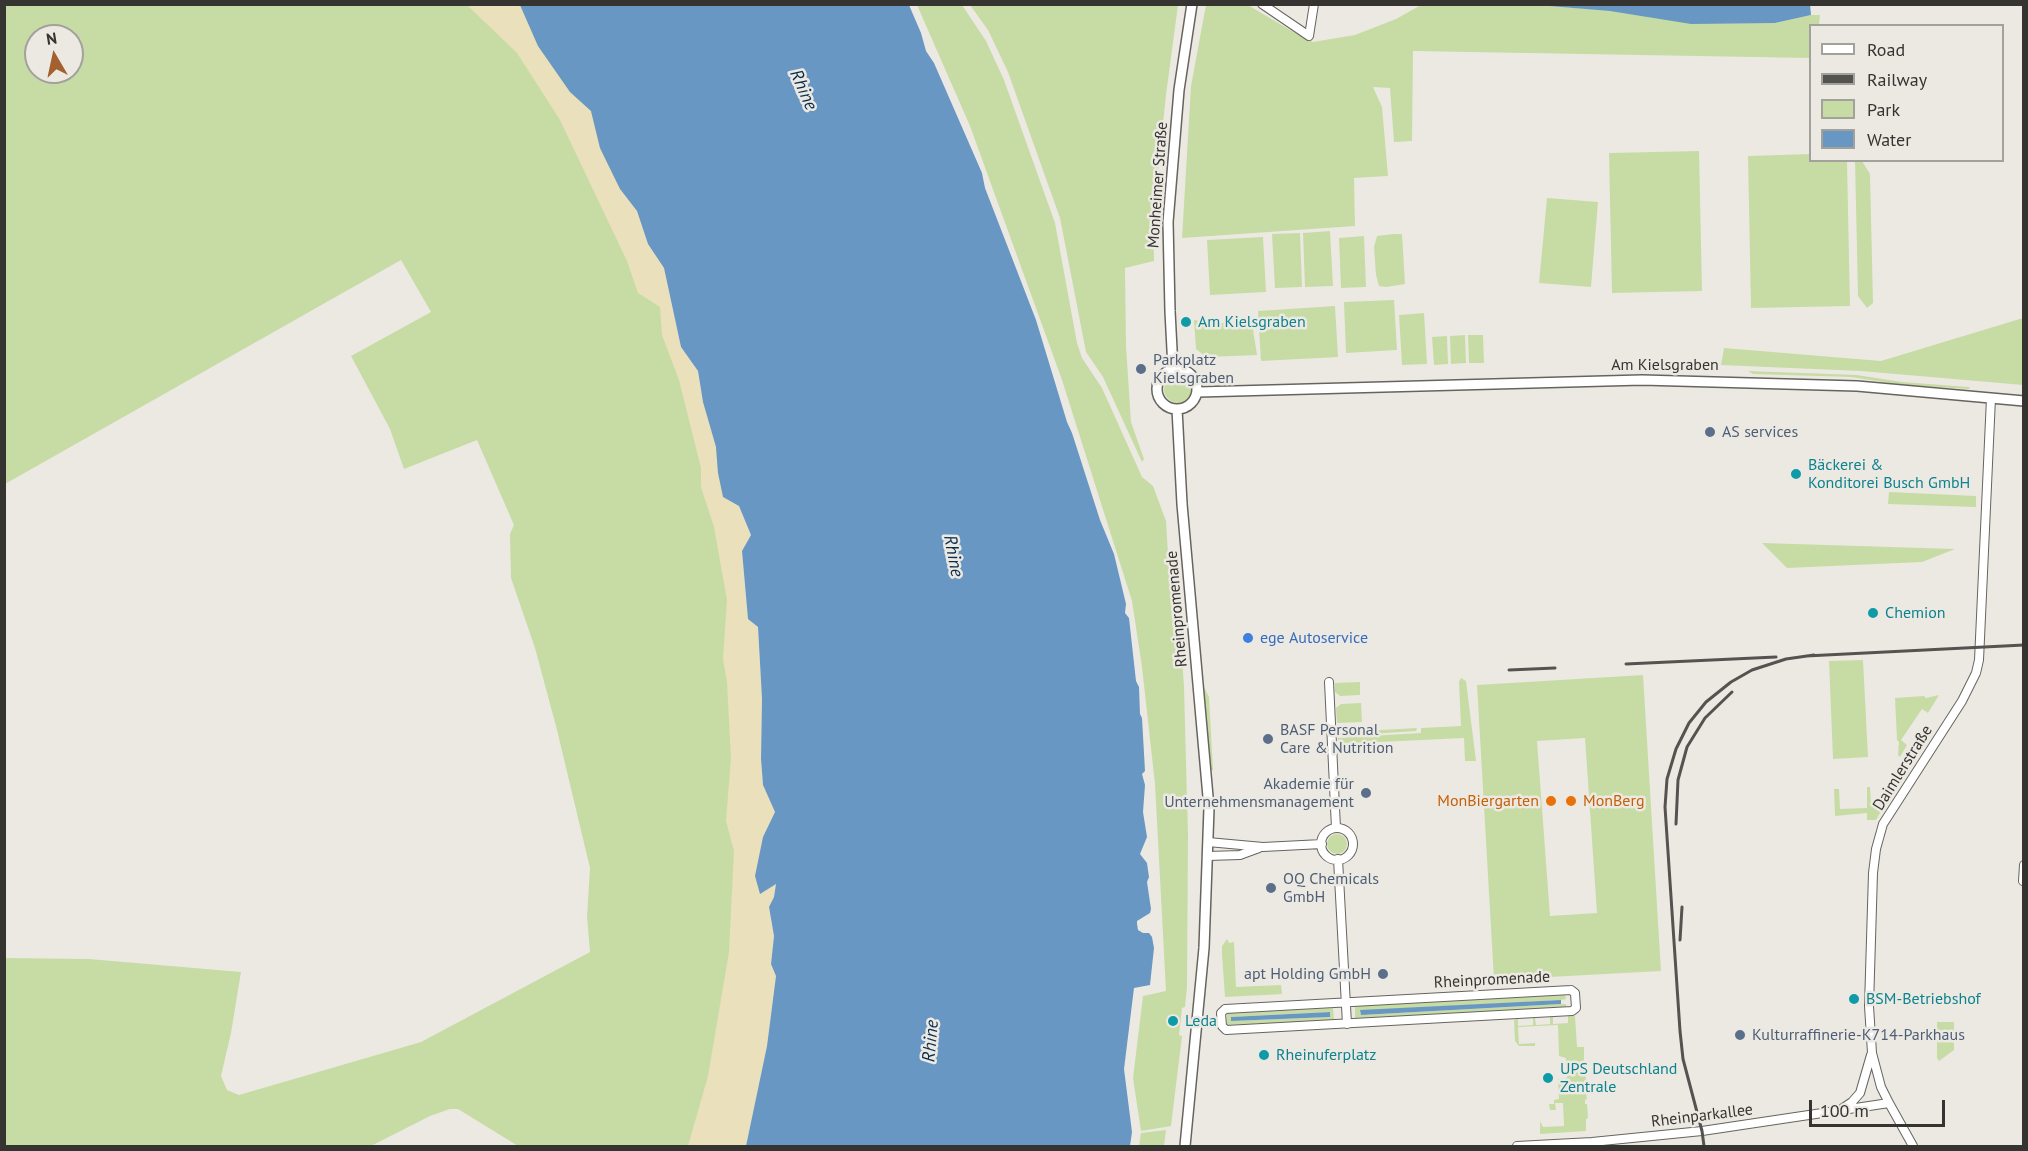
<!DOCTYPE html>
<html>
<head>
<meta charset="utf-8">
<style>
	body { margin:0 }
	#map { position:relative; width:2028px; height:1151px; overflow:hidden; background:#ece9e3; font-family:"PT Sans",sans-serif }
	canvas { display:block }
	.frame { position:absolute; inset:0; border:6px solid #353431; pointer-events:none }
	.legend { position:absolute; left:1809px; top:24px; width:195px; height:138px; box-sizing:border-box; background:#ece9e3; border:2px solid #a3a19c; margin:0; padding:8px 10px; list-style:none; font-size:18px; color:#353431 }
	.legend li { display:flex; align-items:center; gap:12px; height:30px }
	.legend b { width:30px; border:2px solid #a3a19c }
	.north { position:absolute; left:24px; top:24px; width:60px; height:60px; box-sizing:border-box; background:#ece9e3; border:2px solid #a3a19c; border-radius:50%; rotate:351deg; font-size:16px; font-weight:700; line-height:24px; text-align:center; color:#353431 }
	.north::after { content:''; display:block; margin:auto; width:21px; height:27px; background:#a46130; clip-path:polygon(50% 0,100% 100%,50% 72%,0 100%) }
	.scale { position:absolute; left:1809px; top:1100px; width:136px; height:27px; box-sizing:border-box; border:3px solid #353431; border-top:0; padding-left:8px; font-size:18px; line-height:21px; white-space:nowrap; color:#353431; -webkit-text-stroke:4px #ece9e3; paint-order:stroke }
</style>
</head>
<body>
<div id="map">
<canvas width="2028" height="1151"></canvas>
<div class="frame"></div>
<ul class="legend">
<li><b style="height:8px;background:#fff"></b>Road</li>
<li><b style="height:8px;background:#545350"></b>Railway</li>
<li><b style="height:16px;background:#c7dca4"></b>Park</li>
<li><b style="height:16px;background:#6897c4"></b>Water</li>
</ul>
<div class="north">N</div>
<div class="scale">100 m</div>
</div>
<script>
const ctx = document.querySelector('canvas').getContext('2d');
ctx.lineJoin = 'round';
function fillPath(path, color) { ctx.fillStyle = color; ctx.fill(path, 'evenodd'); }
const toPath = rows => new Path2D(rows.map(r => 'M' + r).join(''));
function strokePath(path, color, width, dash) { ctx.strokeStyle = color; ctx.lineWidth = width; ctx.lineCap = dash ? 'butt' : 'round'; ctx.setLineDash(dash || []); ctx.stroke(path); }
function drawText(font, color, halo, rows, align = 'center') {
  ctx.font = font + ' "PT Sans",sans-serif'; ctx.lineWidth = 5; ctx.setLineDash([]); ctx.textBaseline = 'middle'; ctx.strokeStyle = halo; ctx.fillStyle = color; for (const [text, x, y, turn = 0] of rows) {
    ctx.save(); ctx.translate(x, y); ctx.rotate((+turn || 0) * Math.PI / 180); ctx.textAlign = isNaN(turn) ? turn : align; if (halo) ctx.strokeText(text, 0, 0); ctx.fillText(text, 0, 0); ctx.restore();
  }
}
fillPath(toPath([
	[4,5,520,5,591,110,738,506,746,1146,518,1146,458,1109,450,1109,430,1116,371,1146,5,1146,5,958,89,959,241,972,231,1033,221,1076,227,1090,239,1095,421,1042,590,952,587,917,590,868,557,730,535,648,511,578,510,534,514,525,477,440,404,469,390,429,351,356,431,312,401,260,5,484],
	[36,36,72,36,72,72,36,72],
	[917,5,962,5,986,41,1004,80,1055,223,1077,343,1082,358,1102,388,1142,477,1153,486,1166,521,1169,570,1178,598,1184,687,1188,835,1187,987,1185,1007,1182,1008,1179,1035,1182,1036,1171,1126,1141,1131,1133,1078,1143,996,1166,991,1155,784,1142,667,1132,601,1062,380,970,126],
	[970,5,1178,5,1166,95,1153,219,1154,261,1125,268,1126,346,1131,422,1144,459,1142,462,1103,377,1086,352,1060,218,1008,72,988,30],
	[1206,5,1248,5,1290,30,1313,42,1355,35,1396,19,1421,5,1537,5,1775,23,1811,15,1820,15,1819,25,1810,26,1810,58,1413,51,1412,141,1394,142,1390,88,1373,87,1382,107,1388,176,1354,178,1355,226,1182,238,1191,86],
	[1699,151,1702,291,1612,293,1609,153],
	[1810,154,1810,160,1847,161,1850,306,1751,308,1748,156],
	[1855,161,1862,161,1870,174,1873,303,1867,308,1858,296],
	[1547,198,1598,202,1591,287,1539,283],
	[1330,231,1333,286,1305,287,1303,233],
	[1300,233,1302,287,1275,288,1272,234],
	[1394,234,1402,234,1405,284,1386,287,1379,286,1376,275,1374,247,1377,236],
	[1364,236,1366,287,1341,288,1339,238],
	[1263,237,1266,292,1210,295,1207,240],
	[1394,300,1397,350,1346,353,1344,302],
	[1335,306,1338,357,1261,361,1258,311],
	[1424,313,1427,364,1402,365,1399,315],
	[2023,318,2023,385,1861,371,1721,365,1724,348,1881,361],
	[1194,320,1219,323,1252,323,1257,355,1206,357,1196,349],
	[1465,335,1466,363,1451,364,1450,336],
	[1468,335,1483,335,1484,363,1469,363],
	[1447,336,1448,364,1434,365,1432,337],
	[1748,371,1857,375,1902,382,1969,387,1970,389,1902,385,1851,377,1753,374],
	'1164 389a14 14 0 1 1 28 0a14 14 0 1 1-28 0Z',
	[1889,492,1976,496,1976,507,1888,504],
	[1762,543,1955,549,1922,562,1787,568],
	[1863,660,1868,757,1833,759,1829,661],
	[1643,675,1661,971,1494,980,1477,685],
	[1585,738,1597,913,1550,916,1537,741],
	[1461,678,1466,681,1476,761,1465,761,1464,738,1338,744,1338,738,1421,733,1421,728,1461,726,1459,682],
	[1360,682,1360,695,1340,696,1335,692,1335,683],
	[1203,685,1209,697,1213,770,1211,771,1207,741],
	[1939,695,1928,713,1922,709,1901,740,1907,745,1900,757,1898,755,1899,742,1897,740,1895,698,1924,696,1926,698],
	[1361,703,1362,722,1337,723,1336,708,1341,704],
	[1362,725,1363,731,1417,728,1416,731,1338,736,1337,727],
	[1867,787,1870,787,1871,804,1881,803,1880,796,1889,797,1876,820,1867,820,1867,813,1835,816,1834,789,1839,789,1840,809,1867,808],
	'1327 844a10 10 0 1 1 20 0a10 10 0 1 1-20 0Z',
	[1227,939,1229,943,1234,942,1236,987,1281,985,1282,994,1284,994,1225,997,1222,954,1222,946],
	[1565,995,1566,999,1561,1000,1360,1011,1361,1015,1561,1004,1566,1004,1566,1008,1355,1018,1355,1006],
	[1333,1008,1334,1021,1227,1025,1227,1013],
	[1329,1012,1330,1017,1231,1021,1231,1017],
	[1568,1016,1575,1016,1577,1047,1584,1047,1584,1061,1583,1062,1586,1080,1584,1081,1587,1099,1585,1100,1585,1104,1587,1104,1588,1118,1586,1119,1586,1131,1540,1134,1540,1121,1543,1127,1564,1126,1563,1103,1555,1103,1556,1110,1550,1110,1549,1104,1554,1104,1554,1100,1559,1099,1558,1079,1567,1078,1566,1058,1559,1056,1558,1025,1518,1027,1519,1044,1535,1043,1535,1046,1519,1046,1515,1041,1514,1020,1518,1019,1518,1026,1533,1025,1533,1018,1535,1018,1536,1025,1550,1024,1550,1017,1553,1017,1553,1024,1568,1023],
	[1937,1022,1954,1022,1954,1050,1939,1061,1937,1058],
	[1166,1130,1164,1146,1139,1146,1141,1133]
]), '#c7dca4');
fillPath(toPath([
	[467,5,520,5,538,46,570,92,591,111,600,148,620,189,637,211,648,244,664,268,681,347,698,371,703,402,716,447,718,473,739,506,751,535,742,552,748,619,758,627,762,699,761,759,763,785,775,812,763,837,776,883,774,897,769,908,774,936,771,964,776,976,767,1046,746,1146,688,1146,708,1076,729,952,734,851,726,821,731,758,727,682,723,659,727,600,714,527,701,487,701,468,679,380,662,335,660,307,638,293,627,261,560,120,517,53]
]), '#eae0bb');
fillPath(toPath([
	[1810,4,1811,15,1775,23,1691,24,1610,11,1537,5],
	[520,5,909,5,921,33,926,51,934,63,982,173,985,188,1036,320,1067,422,1072,433,1100,520,1114,554,1126,604,1125,613,1129,618,1136,681,1139,687,1140,714,1142,718,1145,771,1142,774,1145,785,1143,812,1147,837,1140,854,1147,863,1149,877,1147,882,1151,909,1150,913,1137,921,1137,924,1138,930,1143,933,1149,933,1152,937,1154,948,1150,985,1134,988,1124,1069,1132,1132,1130,1146,746,1146,767,1046,776,976,771,964,774,936,769,907,774,897,776,884,760,894,755,876,763,837,775,812,763,785,761,759,762,699,758,627,748,619,742,551,751,535,739,506,723,497,718,473,716,447,703,402,698,371,681,347,664,268,648,244,637,211,620,189,600,148,591,111,570,92,538,46],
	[1561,1000,1561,1004,1361,1015,1360,1010],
	[1330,1012,1330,1017,1231,1021,1231,1017]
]), '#6897c4');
const minor = toPath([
	[1262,4,1309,36,1314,4],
	[1329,682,1336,828],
	'1321 844a16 16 0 1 1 32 0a16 16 0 1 1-32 0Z',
	[1208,842,1263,847,1322,844],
	[1208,856,1240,855,1259,848],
	[1338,859,1347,1024],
	[2023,881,2024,865],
	[1571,990,1575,993,1576,1008,1572,1011,1226,1030,1222,1026,1221,1013,1225,1009,1571,990],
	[1843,1108,1852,1102,1860,1093,1871,1055],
	[1517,1146,1592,1142,1702,1131,1889,1103],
	[1913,1146,1889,1103,1881,1087,1872,1053,1869,1006,1873,873,1876,849,1883,824,1962,701,1976,673,1979,660,1991,398]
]);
const tertiary = toPath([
	'1157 389a20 20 0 1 1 40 0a20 20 0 1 1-40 0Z',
	[1173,369,1170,311,1168,222,1179,90,1192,4],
	[1198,392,1642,380,1857,386,2024,401],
	[1177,409,1182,504,1209,808,1204,948,1185,1146]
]);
strokePath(minor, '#67645f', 10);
strokePath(tertiary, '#67645f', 12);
strokePath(minor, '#fff', 8);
strokePath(tertiary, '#fff', 9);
strokePath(toPath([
	[1806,656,2024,645],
	[1626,664,1776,657],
	[1509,670,1555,668],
	[1676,824,1678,780,1687,747,1705,718,1732,692],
	[1680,940,1682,907],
	[1704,1146,1702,1131,1683,1059,1680,1031,1665,807,1667,779,1676,749,1689,723,1706,702,1731,682,1752,670,1786,659,1814,655]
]), '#545350', 3);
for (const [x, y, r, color] of [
	[1186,322,6,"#0f9aa8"],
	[1141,369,6,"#5c6f8a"],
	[1710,432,6,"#5c6f8a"],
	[1796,474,6,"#0f9aa8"],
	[1873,613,6,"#0f9aa8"],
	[1248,638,6,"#3f7fe0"],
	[1268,739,6,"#5c6f8a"],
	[1366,793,6,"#5c6f8a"],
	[1551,801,6,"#e8710a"],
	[1571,801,6,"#e8710a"],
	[1271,888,6,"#5c6f8a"],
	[1383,974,6,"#5c6f8a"],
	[1854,999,6,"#0f9aa8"],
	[1173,1021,6,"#0f9aa8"],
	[1740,1035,6,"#5c6f8a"],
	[1264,1055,6,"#0f9aa8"],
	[1548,1078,6,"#0f9aa8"]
]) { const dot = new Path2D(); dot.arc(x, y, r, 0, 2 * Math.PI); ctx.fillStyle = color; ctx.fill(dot); strokePath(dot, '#ece9e3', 2); }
drawText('16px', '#353431', '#ece9e3', [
	["Monheimer Straße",1158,185,-86],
	["Am Kielsgraben",1665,365],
	["Rheinpromenade",1177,609,-95],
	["Daimlerstraße",1903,768,-58],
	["Rheinpromenade",1492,980,-3],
	["Rheinparkallee",1702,1116,-7]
]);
drawText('16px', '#0d838f', '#ece9e3', [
	["Am Kielsgraben",1198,322],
	["Bäckerei &",1808,465],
	["Konditorei Busch GmbH",1808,483],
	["Chemion",1885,613],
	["BSM-Betriebshof",1866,999],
	["Leda",1185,1021],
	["Rheinuferplatz",1276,1055],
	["UPS Deutschland",1560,1069],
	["Zentrale",1560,1087]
], 'left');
drawText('16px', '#4e5e75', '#ece9e3', [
	["Parkplatz",1153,360],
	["Kielsgraben",1153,378],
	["AS services",1722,432],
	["BASF Personal",1280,730],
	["Care & Nutrition",1280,748],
	["Akademie für",1354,784,"right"],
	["Unternehmensmanagement",1354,802,"right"],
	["OQ Chemicals",1283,879],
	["GmbH",1283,897],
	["apt Holding GmbH",1371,974,"right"],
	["Kulturraffinerie-K714-Parkhaus",1752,1035]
], 'left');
drawText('16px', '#366cbe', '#ece9e3', [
	["ege Autoservice",1260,638]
], 'left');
drawText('16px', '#c56008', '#ece9e3', [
	["MonBiergarten",1539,801],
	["MonBerg",1583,801,"left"]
], 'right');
drawText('italic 18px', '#092d4c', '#ece9e3', [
	["Rhine",803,90,66],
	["Rhine",953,556,79],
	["Rhine",931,1041,-85]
]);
</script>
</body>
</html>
